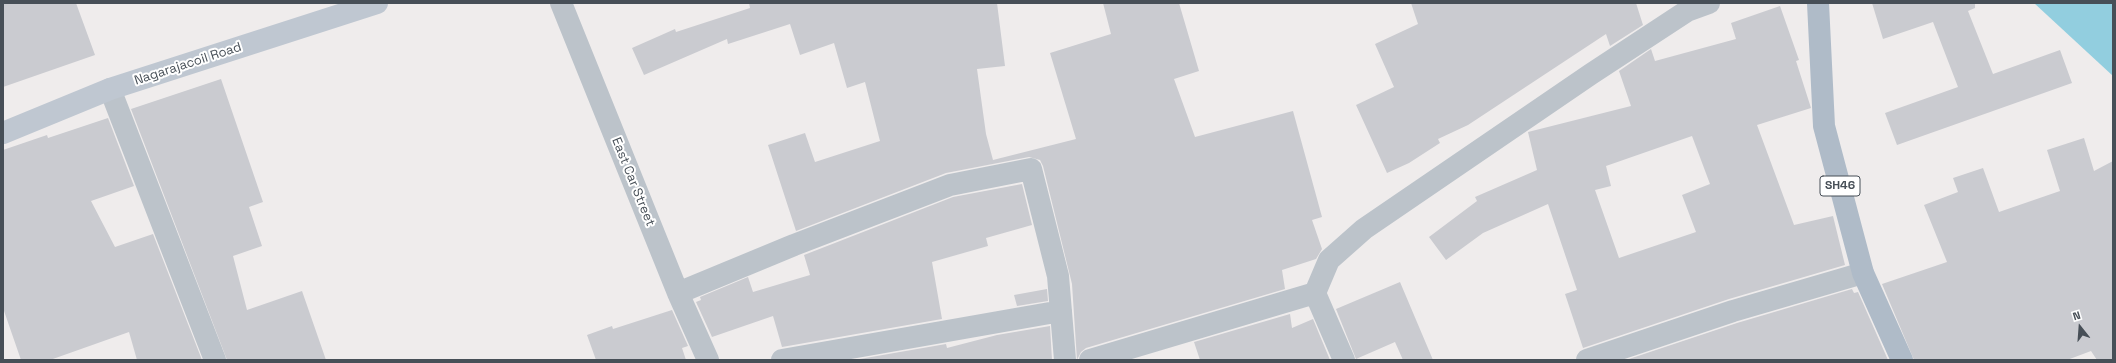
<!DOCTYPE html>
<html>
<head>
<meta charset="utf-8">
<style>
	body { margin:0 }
	#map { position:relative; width:2116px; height:363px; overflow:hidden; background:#efecec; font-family:"Space Grotesk",sans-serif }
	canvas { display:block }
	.frame { position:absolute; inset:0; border:4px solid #474f57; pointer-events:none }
	.north { position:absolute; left:2060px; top:307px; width:40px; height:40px; -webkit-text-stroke:3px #fff; paint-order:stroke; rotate:343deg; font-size:11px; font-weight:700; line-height:16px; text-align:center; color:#474f57 }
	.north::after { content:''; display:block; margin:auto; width:14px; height:18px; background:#474f57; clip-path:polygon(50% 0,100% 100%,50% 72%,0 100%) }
</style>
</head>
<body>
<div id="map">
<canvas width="2116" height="363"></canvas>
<div class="frame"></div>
<div class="north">N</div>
</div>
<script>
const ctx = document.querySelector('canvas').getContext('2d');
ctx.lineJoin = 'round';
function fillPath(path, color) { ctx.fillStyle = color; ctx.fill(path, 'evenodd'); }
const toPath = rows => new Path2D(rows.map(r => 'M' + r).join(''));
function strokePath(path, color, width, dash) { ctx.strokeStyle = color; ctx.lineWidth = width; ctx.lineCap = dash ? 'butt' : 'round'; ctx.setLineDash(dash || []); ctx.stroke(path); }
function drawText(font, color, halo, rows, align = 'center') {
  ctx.font = font + ' "Space Grotesk",sans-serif'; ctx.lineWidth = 4; ctx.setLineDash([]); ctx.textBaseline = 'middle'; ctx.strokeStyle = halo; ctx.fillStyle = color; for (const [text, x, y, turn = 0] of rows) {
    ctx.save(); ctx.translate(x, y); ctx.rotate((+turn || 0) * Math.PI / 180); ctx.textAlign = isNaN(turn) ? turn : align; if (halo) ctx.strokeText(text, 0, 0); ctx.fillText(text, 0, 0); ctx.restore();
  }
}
fillPath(toPath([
	[2034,3,2113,3,2113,76]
]), '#92cedf');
fillPath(toPath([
	[3,3,76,3,95,55,3,87],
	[749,3,997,3,1005,66,977,69,986,134,993,160,1076,139,1050,53,1111,34,1103,3,1179,3,1199,71,1174,79,1195,137,1293,111,1322,217,1312,220,1322,249,1316,259,1282,270,1285,289,1086,348,1081,352,1077,360,1072,284,1043,166,1040,160,1029,157,946,173,796,231,768,145,805,133,815,162,880,141,865,82,847,88,834,43,800,55,790,24,728,44,727,39,644,75,632,48,675,29,676,32,750,8],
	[1411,3,1636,3,1643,25,1610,46,1606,34,1468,125,1438,139,1440,143,1409,163,1387,173,1356,105,1394,87,1375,44,1418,24],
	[1872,3,1975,3,1975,8,1968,11,1993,74,2060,50,2072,83,1897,145,1885,113,1958,87,1933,22,1883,39],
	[1780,6,1799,60,1796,61,1811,108,1757,125,1794,225,1833,216,1845,265,1729,299,1583,348,1565,294,1577,290,1548,204,1483,233,1446,260,1429,237,1477,201,1475,197,1537,170,1528,132,1631,106,1619,71,1651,49,1655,61,1736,39,1731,23],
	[1692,136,1710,184,1682,195,1696,232,1619,258,1595,190,1611,186,1606,166],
	[221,79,263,202,249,207,262,246,233,256,247,310,302,291,326,360,227,360,131,109],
	[108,118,134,186,91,201,115,247,153,234,202,360,137,360,129,332,50,360,21,360,3,308,3,150,47,135,48,138],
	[2084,138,2094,171,2113,161,2113,360,2097,360,2091,351,2067,360,1914,360,1882,284,1947,262,1924,205,1958,192,1953,178,1983,168,1999,212,2060,191,2047,150],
	[1022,184,1032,225,986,238,988,246,932,262,942,319,782,347,773,316,712,337,696,302,701,300,700,297,748,277,753,292,810,275,804,255,953,197],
	[1400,282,1433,360,1403,360,1395,342,1356,359,1336,309],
	[1047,289,1048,301,1017,306,1014,295],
	[1852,289,1854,293,1858,292,1888,360,1626,360,1737,323],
	[672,310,688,346,682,348,686,360,596,360,587,335,612,326,613,329],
	[1290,314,1292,328,1313,319,1330,360,1200,360,1194,342],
	[1050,326,1052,360,854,360,946,344,947,348,997,335]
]), '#cacbd0');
strokePath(toPath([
	[561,3,678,293,708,360],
	[110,89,215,360],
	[678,293,794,245,950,185,1031,169,1058,276,1065,360],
	[782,360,1061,311],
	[1090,360,1315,293],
	[1344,360,1315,293,1329,260,1364,229,1591,74,1687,11,1709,3],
	[1587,360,1733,311,1863,273]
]), '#bcc3ca', 22);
strokePath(toPath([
	[3,133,110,89,377,3]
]), '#bfc7d1', 22);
strokePath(toPath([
	[1818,3,1824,126,1863,273,1902,360]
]), '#afbbc8', 22);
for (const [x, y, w] of [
	[1840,186,40]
]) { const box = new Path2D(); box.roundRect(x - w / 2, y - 10, w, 20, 3); ctx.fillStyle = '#fff'; ctx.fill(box); strokePath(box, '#474f57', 1); }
drawText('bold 12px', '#474f57', null, [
	["SH46",1840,186]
]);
drawText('13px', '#474f57', '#fff', [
	["Nagarajacoil Road",188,64,-18],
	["East Car Street",633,182,68]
]);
</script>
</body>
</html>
